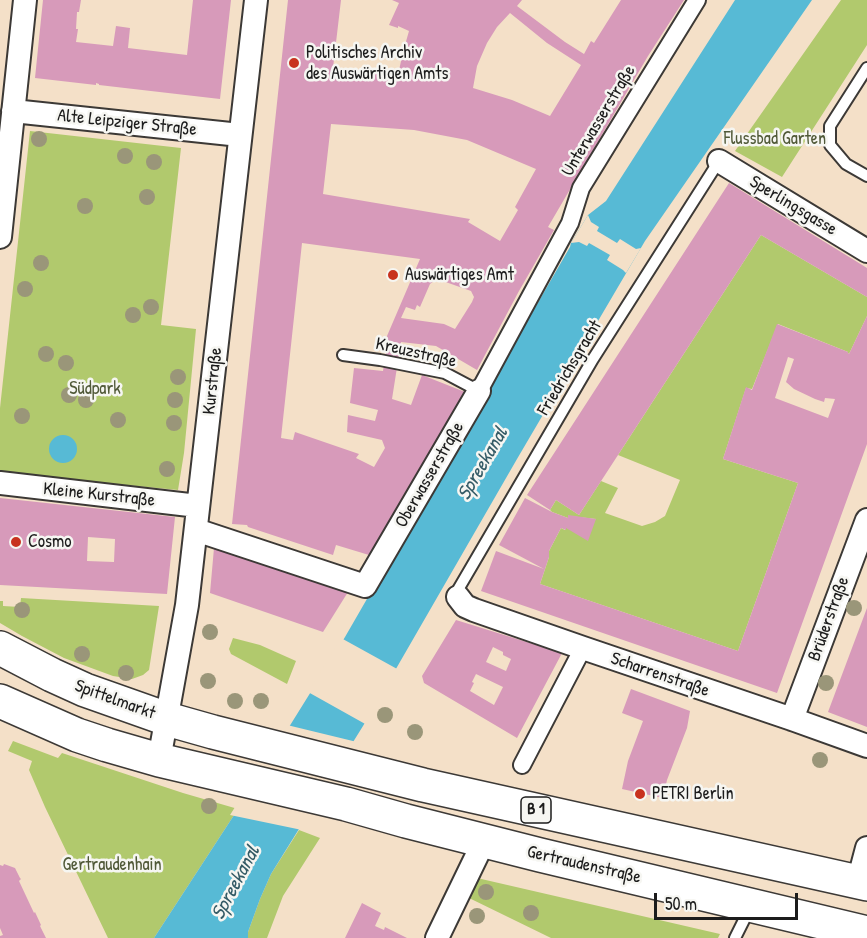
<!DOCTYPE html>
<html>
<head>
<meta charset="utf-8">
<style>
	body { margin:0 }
	#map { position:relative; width:867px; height:938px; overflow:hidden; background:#f4e0c8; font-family:"Patrick Hand",sans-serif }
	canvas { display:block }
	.scale { position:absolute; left:654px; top:893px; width:144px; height:27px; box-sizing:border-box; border:3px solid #1c1c1c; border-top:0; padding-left:8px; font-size:18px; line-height:21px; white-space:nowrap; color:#1c1c1c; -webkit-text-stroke:4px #f6f6f2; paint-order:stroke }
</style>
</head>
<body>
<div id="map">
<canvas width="867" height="938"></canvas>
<div class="scale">50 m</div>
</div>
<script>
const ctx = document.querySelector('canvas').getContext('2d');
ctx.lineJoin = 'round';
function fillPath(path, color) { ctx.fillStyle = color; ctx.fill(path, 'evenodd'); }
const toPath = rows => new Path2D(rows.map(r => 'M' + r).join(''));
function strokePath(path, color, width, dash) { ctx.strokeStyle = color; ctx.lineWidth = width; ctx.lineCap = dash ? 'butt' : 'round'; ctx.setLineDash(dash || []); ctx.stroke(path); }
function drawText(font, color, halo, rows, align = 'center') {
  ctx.font = font + ' "Patrick Hand",sans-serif'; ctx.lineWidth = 5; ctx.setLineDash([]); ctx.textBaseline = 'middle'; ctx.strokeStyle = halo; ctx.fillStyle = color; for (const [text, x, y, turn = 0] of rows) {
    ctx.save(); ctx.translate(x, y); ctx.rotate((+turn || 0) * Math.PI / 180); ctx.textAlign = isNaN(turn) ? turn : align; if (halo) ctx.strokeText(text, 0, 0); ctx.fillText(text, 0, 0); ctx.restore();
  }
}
fillPath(toPath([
	[841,0,867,0,867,45,782,177,735,151],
	[30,131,181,148,161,325,196,329,184,453,178,490,0,473,0,408],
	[761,235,867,297,867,316,849,354,848,353,848,352,778,324,752,389,746,388,723,459,798,483,738,651,540,584,549,557,549,551,561,528,565,530,566,528,596,519,569,516,568,518,552,512,550,510,556,500,579,515,601,481,618,488,605,513,642,526,655,522,665,516,680,480,618,455],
	[21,598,159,606,149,670,143,675,132,679,113,676,64,658,22,636,0,623,0,601,3,601,3,606,20,607],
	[233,638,260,645,296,661,287,684,231,654,229,649],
	[13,741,58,758,62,753,183,793,238,809,154,938,108,938,45,807,29,770,32,761,8,751],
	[299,830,320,838,283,896,267,938,248,938,248,932,260,899,271,874],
	[477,878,720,934,718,938,551,938,467,897]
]), '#b1c96d');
fillPath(toPath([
	[735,0,812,0,645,241,517,459,363,726,271,874,260,899,248,932,248,938,154,938,238,809,345,637,570,247,571,243,588,215,606,201],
	'49 449a14 14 0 1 1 28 0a14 14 0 1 1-28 0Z'
]), '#57bad5');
fillPath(toPath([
	[588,215,591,222,599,227,597,231,617,243,620,239,636,249,641,248,626,273,623,270,607,260,610,255,589,243,587,246,579,242,571,243],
	[341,638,399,670,367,725,308,692],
	[287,725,357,742,302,830,230,815]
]), '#f4e0c8');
fillPath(toPath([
	[43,0,81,0,79,12,77,12,76,29,78,29,76,42,113,46,116,26,130,28,128,48,187,55,193,0,231,0,220,99,99,85,99,84,96,83,96,85,35,78],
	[288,0,341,0,333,68,398,75,403,52,409,31,398,26,398,28,389,25,399,3,392,0,522,0,517,6,565,42,584,54,591,41,594,43,621,0,684,0,648,56,548,227,554,230,519,291,477,370,436,346,401,342,392,399,411,405,422,375,465,392,369,555,336,545,333,555,248,527,247,525,232,524],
	[510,13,547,43,581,65,550,116,512,100,473,88,477,66,487,43,497,27],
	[331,124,414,130,467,140,536,169,515,207,518,210,500,241,468,222,470,219,323,194],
	[302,243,420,259,387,336,388,340,383,371,354,368,350,403,378,410,375,421,348,415,347,432,382,440,385,448,374,467,356,458,359,454,295,432,293,440,281,438],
	[435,280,440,280,471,291,474,297,472,302,455,329,444,324,401,318,406,307,415,310,417,305,420,307,430,284],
	[729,183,867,268,867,297,761,235,579,515,556,500,550,510,527,495],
	[867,316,867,444,777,693,481,591,496,551,544,569,499,545,525,498,552,512,568,518,568,515,596,519,588,541,566,528,566,530,561,528,549,551,549,557,540,584,738,651,798,483,723,459,746,387,752,390,777,324,848,352,848,353,849,354],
	[788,357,794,359,786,382,794,389,815,399,824,402,825,398,835,399,828,418,775,398],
	[0,498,175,517,167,594,0,585],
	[88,537,115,539,114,562,87,561],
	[214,548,348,592,323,632,210,593],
	[867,608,867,727,828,712],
	[456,620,562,653,517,738,424,683,422,676],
	[493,647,503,652,503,655,511,659,506,671,486,662],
	[476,674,503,687,494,705,470,691,474,683,472,682],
	[631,689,690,711,687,728,667,780,663,798,622,789,628,761,643,721,622,713],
	[4,864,15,868,20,878,21,879,19,881,34,913,35,912,41,925,40,926,46,938,0,938,0,936,3,935,0,928,0,865,3,866],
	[362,903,381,913,375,926,384,930,385,927,407,938,345,938]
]), '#d79aba');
const service = toPath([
	[867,68,830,126,830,145,846,164,867,176],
	[343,355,380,360,445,373,479,391],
	[458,597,459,588,593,359,719,161],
	[735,938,750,908]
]);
const pedestrian = toPath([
	[479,391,570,223,581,188,697,0],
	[522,765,583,648]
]);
const minor = toPath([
	[13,111,240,135],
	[719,161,867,251],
	[0,237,25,0],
	[0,483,198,506],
	[196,530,365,586,479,391],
	[458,597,465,606,474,610,583,648,792,719,867,746],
	[792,719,867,520],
	[159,760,187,605,256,0],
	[858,882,867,848],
	[437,938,484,841]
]);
const primary = toPath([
	[0,648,52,675,85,690,167,719,213,732,423,785,867,884],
	[0,701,77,735,107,745,159,760,346,804,406,821,540,855,867,933]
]);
strokePath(service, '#3c3936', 14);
strokePath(pedestrian, '#3c3936', 20);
strokePath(minor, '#3c3936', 26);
strokePath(primary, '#3c3936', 36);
strokePath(service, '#fff', 10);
strokePath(pedestrian, '#fff', 16);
strokePath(minor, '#fff', 22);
strokePath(primary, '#fff', 33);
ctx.fillStyle = '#9a9679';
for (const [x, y] of [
	[39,139],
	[125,156],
	[154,162],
	[147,197],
	[85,206],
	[41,263],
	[25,289],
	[151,307],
	[133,315],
	[46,354],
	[66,363],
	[178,377],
	[69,395],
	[86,400],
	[175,400],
	[22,416],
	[118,420],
	[174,423],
	[167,469],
	[854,608],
	[22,610],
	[210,632],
	[82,654],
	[126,673],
	[208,681],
	[826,683],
	[235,701],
	[261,701],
	[385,715],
	[415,732],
	[820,760],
	[209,806],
	[486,892],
	[531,913],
	[477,916]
]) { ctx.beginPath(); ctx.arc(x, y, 8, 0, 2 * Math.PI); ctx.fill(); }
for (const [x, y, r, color] of [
	[294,63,6,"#c8321e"],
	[393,275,6,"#c8321e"],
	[16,542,6,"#c8321e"],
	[640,794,6,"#c8321e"]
]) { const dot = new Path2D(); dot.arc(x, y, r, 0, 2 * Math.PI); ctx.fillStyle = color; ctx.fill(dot); strokePath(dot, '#f6f6f2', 2); }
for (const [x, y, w] of [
	[536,810,30]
]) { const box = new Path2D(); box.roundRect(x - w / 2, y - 13, w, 26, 4.5); ctx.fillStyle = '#f6f6f2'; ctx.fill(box); strokePath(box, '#1c1c1c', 1.5); }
drawText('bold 16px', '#1c1c1c', null, [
	["B 1",536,810]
]);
drawText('18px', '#1c1c1c', '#f6f6f2', [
	["Politisches Archiv",306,53],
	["des Auswärtigen Amts",306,74],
	["Auswärtiges Amt",405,275],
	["Cosmo",28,542],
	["PETRI Berlin",652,794]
], 'left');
drawText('18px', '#1c1c1c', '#f6f6f2', [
	["Unterwasserstraße",599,121,-59],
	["Alte Leipziger Straße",127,123,6],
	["Sperlingsgasse",793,206,31],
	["Kreuzstraße",416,353,13],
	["Friedrichsgracht",570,368,-59],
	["Kurstraße",213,381,-84],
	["Oberwasserstraße",430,475,-60],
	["Kleine Kurstraße",99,495,6],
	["Brüderstraße",829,619,-70],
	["Scharrenstraße",660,675,19],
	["Spittelmarkt",115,700,20],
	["Gertraudenstraße",584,865,13]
]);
drawText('18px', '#505938', '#f6f6f2', [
	["Flussbad Garten",775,139],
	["Südpark",95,389],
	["Gertraudenhain",112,865]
]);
drawText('italic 20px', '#345b66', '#f6f6f2', [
	["Spreekanal",483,464,-60],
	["Spreekanal",236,883,-62]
]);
</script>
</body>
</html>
